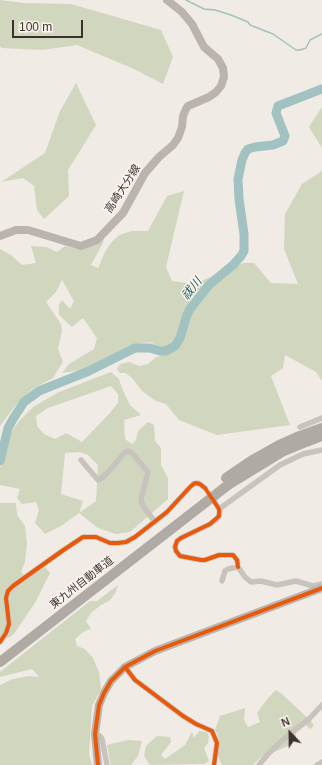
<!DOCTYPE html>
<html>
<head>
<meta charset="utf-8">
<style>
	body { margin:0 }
	#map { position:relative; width:322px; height:765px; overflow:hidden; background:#f0ebe5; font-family:Helvetica,sans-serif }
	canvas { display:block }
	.north { position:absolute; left:270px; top:713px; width:40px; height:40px; -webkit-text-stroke:3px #fbf5ee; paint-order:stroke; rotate:338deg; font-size:11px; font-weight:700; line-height:16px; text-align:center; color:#3b302b }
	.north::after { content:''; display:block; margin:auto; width:14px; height:18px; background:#3b302b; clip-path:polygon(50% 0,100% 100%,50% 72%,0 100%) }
	.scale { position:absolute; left:12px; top:20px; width:71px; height:18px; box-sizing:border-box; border:2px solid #3b302b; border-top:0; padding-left:5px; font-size:12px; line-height:14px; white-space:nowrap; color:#3b302b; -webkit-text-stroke:3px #fbf5ee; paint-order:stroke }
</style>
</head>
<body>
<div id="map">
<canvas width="322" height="765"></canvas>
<div class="north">N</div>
<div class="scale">100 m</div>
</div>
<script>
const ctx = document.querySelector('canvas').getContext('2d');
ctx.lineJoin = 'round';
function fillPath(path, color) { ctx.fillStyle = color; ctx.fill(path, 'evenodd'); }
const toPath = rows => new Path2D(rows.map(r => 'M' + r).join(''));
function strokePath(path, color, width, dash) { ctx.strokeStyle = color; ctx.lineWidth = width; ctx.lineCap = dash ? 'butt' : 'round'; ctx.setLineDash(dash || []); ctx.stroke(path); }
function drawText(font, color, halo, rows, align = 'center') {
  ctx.font = font + ' Helvetica,"Noto Sans JP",sans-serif'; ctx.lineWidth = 3; ctx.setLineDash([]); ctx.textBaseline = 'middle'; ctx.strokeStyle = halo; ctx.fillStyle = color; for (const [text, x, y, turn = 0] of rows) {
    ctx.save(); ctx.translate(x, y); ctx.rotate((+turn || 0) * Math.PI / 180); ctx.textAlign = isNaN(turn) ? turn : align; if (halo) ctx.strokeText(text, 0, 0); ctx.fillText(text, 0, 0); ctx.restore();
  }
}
fillPath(toPath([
	[0,0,24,3,71,4,161,30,173,57,163,84,134,69,77,45,42,50,2,48,0,46],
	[76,83,96,125,68,170,69,196,44,219,37,210,34,186,23,178,1,182,45,153,60,111],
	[322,107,322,148,309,127],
	[322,171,322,381,316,372,285,355,283,368,271,376,290,425,217,435,179,420,166,404,156,401,142,391,133,379,126,373,120,373,117,369,120,364,129,362,139,366,148,364,155,358,163,355,158,346,150,342,139,344,82,370,62,373,69,364,94,349,97,338,83,318,72,327,59,315,59,304,62,300,70,309,74,301,62,280,56,292,46,302,61,324,62,331,58,349,63,362,53,378,31,390,15,406,0,426,0,249,11,255,22,265,36,263,31,246,46,247,57,252,65,246,77,249,104,238,103,243,91,265,98,268,105,252,111,243,119,235,132,231,148,231,167,196,184,191,166,267,172,281,194,284,243,263,254,263,271,283,298,284,284,249,285,214,302,184],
	[111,372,119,379,123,391,130,405,141,415,124,420,125,439,132,444,136,440,138,431,148,422,154,425,155,441,161,448,161,465,168,478,168,499,130,532,116,534,98,528,79,513,61,526,45,534,35,523,39,510,36,502,22,504,17,498,20,489,0,485,0,468,5,459,6,445,11,432,20,420,33,407,59,392],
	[111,386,118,394,118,403,109,414,82,442,66,433,55,439,44,434,37,426,36,416,48,408],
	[79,452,88,455,98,465,96,501,79,513,83,501,61,494,65,453],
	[0,503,16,503,17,515,25,526,27,543,25,562,21,572,27,578,45,567,50,573,35,603,13,635,0,642],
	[118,585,115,594,109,601,101,605,91,613,86,621,91,629,83,632,75,639,77,646,85,649,93,658,99,672,101,689,92,706,89,755,92,765,0,765,0,685,13,679,29,676,39,677,32,669,0,677,0,672,90,601,97,601],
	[276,690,282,694,312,722,314,726,310,729,305,724,296,733,296,739,288,746,260,758,253,765,222,765,218,756,218,735,215,730,220,716,245,708,244,720,248,727,260,722,257,713,268,698],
	[199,731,207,732,209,737,208,743,204,748,209,761,204,764,150,765,144,756,146,746,157,736,170,737,171,742,161,755,165,759,185,745,192,732,194,738],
	[128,740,142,741,138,756,131,765,111,765,107,745]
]), '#d1d6bf');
strokePath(toPath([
	[186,0,204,9,215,10,231,15,248,22,250,25,273,34,296,50,300,50,306,48,310,40,322,34]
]), '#a1c2c1', 1.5);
strokePath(toPath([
	[0,461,8,428,13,419,24,402,39,391,89,371,135,348,150,348,160,351,166,351,175,346,180,338,187,315,190,309,209,285,233,265,241,256,244,251,244,234,239,199,238,179,242,160,245,153,248,149,255,147,273,145,283,141,285,136,276,113,278,106,322,89]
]), '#a1c2c1', 9);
strokePath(toPath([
	[300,427,322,418],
	[81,460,98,480,102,478,110,470,124,453,128,451,132,453,148,472,141,499,143,506,155,522],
	[215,502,220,511,218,518,210,524,181,538,177,541,175,547,176,551,180,556,201,560,205,560,219,555,233,555,237,560,238,567],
	[219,509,280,465,303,454,322,450],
	[222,581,225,571,228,569,238,567,245,577,251,582,261,581,277,585,296,581,313,586,322,584],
	[0,642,6,633,9,624,6,598,8,591,13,586,62,551,83,537,96,537,110,543,118,543,126,542,135,537,167,512,193,484,198,483,205,488],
	[125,667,135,680,183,716,196,724,212,731,217,743,214,765],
	[95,734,100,736,102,739,107,765],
	[259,765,268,754,285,738,309,719,322,705],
	[317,765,322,762]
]), '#c9c3be', 5.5);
strokePath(toPath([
	[0,236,16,230,28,230,81,246,97,240,123,213,145,173,159,157,173,145,178,138,182,127,183,116,186,109,188,106,209,97,216,92,221,86,224,77,223,68,218,59,204,47,192,24,182,12,167,0],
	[98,765,95,734,99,705,104,693,111,681,125,667,155,651,322,588]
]), '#bab3ae', 8);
strokePath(toPath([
	[226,478,254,459,279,445,297,437,322,428],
	[0,662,228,485,282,452,306,442,322,436]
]), '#afaaa4', 10);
strokePath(toPath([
	[0,642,6,633,9,624,6,598,8,591,13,586,62,551,83,537,96,537,110,543,118,543,126,542,135,537,167,512,190,487,195,483,200,484,205,488,219,509,219,516,210,524,181,538,177,541,175,547,176,551,180,556,201,560,205,560,219,555,233,555,237,560,238,567],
	[125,667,135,680,183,716,196,724,212,731,217,743,214,765],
	[98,765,95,734,99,705,104,693,111,681,125,667,155,651,322,588]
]), '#e8590c', 4);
drawText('11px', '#3b302b', '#fbf5ee', [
	["高崎大分線",123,189,-57],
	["東九州自動車道",82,583,-38]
]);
drawText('italic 12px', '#1f5a5e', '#fbf5ee', [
	["祓川",192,289,-52]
]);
</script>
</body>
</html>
